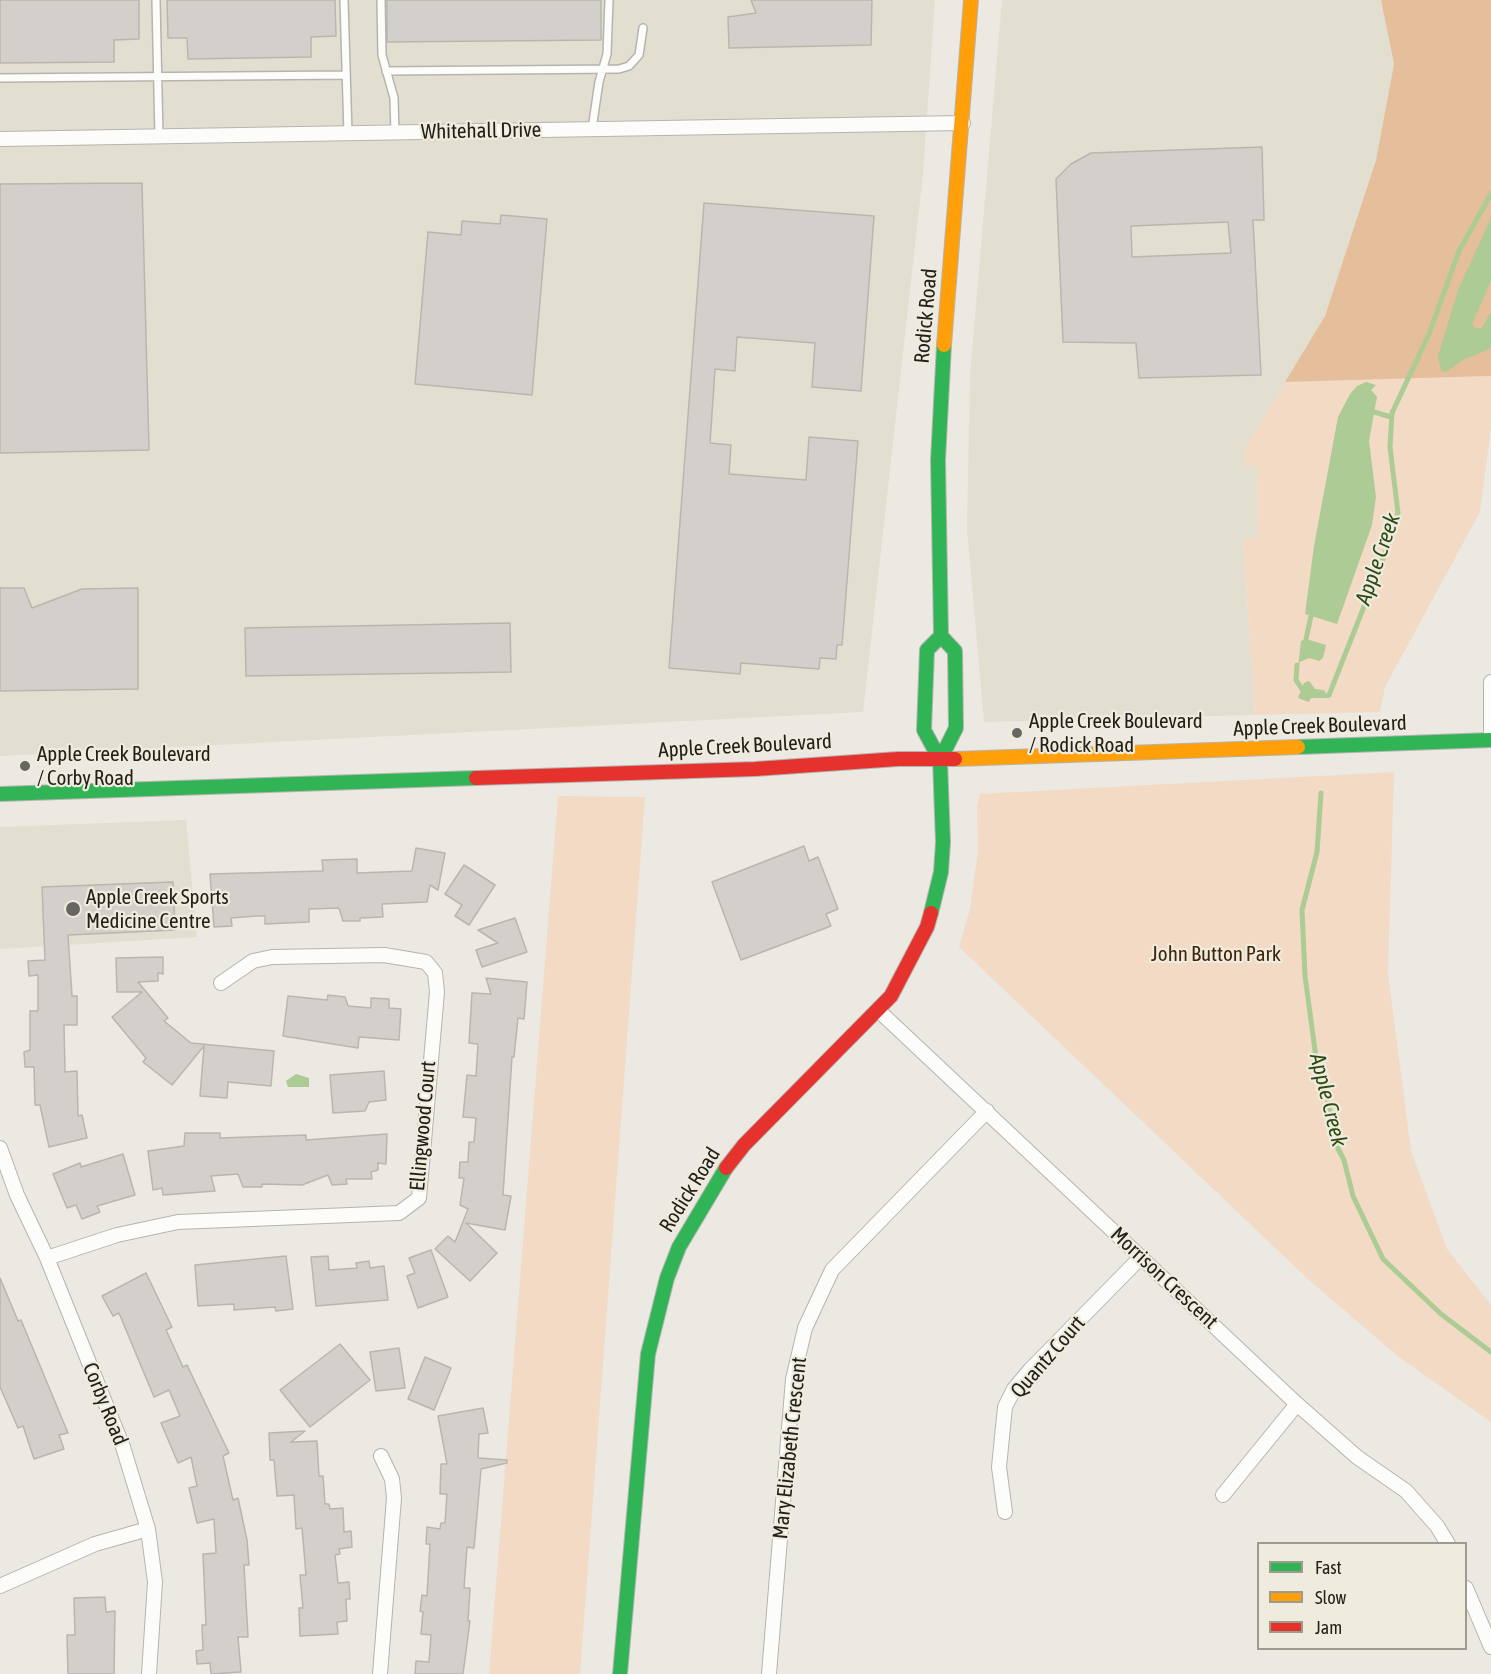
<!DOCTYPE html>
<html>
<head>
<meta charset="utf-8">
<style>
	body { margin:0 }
	#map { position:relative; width:1491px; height:1674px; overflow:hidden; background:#ebe9e2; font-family:"Asap Condensed",sans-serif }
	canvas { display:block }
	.legend { position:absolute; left:1257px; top:1542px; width:210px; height:108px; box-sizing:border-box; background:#efecde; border:2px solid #9d9a90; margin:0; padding:8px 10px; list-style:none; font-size:18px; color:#21201b }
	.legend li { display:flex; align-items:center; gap:12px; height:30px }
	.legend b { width:30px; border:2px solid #9d9a90 }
</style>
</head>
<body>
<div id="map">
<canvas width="1491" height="1674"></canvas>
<ul class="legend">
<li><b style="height:8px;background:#30b455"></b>Fast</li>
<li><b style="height:8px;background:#ff9f0a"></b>Slow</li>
<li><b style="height:8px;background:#e5322d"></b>Jam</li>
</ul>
</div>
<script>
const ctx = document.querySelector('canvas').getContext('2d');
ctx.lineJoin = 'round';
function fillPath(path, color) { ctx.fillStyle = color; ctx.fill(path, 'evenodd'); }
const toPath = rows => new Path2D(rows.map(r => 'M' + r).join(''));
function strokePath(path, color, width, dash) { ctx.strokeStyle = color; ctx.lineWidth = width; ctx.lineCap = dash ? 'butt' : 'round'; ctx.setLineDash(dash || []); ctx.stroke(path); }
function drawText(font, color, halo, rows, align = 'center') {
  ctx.font = font + ' "Asap Condensed",sans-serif'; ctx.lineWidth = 4.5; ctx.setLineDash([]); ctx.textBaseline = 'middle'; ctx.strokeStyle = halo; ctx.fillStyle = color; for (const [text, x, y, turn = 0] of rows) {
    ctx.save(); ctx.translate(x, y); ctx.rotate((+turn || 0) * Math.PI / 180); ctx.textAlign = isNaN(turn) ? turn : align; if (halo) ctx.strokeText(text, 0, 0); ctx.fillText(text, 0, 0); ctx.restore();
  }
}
fillPath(toPath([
	[0,0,935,0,923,174,863,712,0,756],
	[1002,0,1381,0,1394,64,1376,160,1325,316,1245,449,1244,466,1257,465,1258,538,1243,538,1255,715,984,722,967,529,970,375],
	[186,820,197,937,0,949,0,827]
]), '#e2dfd0');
fillPath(toPath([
	[1491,376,1491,427,1480,512,1385,687,1380,712,1255,715,1243,538,1258,538,1257,466,1244,466,1245,449,1285,382],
	[1394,772,1388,973,1411,1151,1447,1249,1491,1305,1491,1422,1399,1357,1309,1280,959,947,970,909,978,851,977,806,980,794],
	[558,796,645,797,580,1674,489,1674]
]), '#f3dac4');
fillPath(toPath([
	[1381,0,1491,0,1491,376,1285,382,1325,316,1376,160,1394,64]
]), '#e5be9b');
fillPath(toPath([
	[1491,218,1491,281,1472,324,1475,328,1482,328,1491,312,1491,348,1463,360,1446,372,1441,371,1438,356,1458,290],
	[1366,382,1376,385,1371,390,1377,397,1369,441,1376,497,1372,525,1337,624,1305,614,1314,546,1338,417,1350,394,1357,386],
	[1306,639,1326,645,1323,658,1319,661,1309,658,1300,662,1298,667,1301,641],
	[1309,681,1315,689,1324,690,1329,698,1311,698,1309,702,1298,698,1304,683],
	[296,1074,309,1078,309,1087,288,1087,286,1081]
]), '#adcb94');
strokePath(toPath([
	[1374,412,1391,417],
	[1306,639,1311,616],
	[1297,665,1296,680,1302,689],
	[1329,695,1388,546,1398,513,1390,447,1392,413,1429,334,1459,251,1491,194],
	[1321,793,1317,852,1302,910,1305,976,1317,1065,1329,1105,1333,1139,1344,1160,1353,1196,1383,1259,1441,1314,1491,1352]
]), '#adcb94', 5);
const building = toPath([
	[0,0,139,0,139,39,114,40,114,62,0,63,0,0],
	[167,0,335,0,336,36,311,37,311,57,188,59,187,38,168,38,167,0],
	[387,0,601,0,601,40,387,42,387,0],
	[751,0,872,0,871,45,729,48,728,17,756,13,751,0],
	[1262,147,1264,220,1253,220,1261,375,1139,378,1136,343,1063,342,1056,179,1071,164,1091,153,1262,147],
	[1228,222,1231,253,1132,257,1131,226,1228,222],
	[142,183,149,450,0,453,0,184,142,183],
	[704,203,874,216,861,391,812,387,815,343,737,337,735,371,715,369,710,443,731,445,729,474,806,480,809,437,858,441,842,645,837,645,836,659,820,658,819,669,741,663,740,674,669,668,704,203],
	[501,215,547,219,532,395,415,384,428,232,461,235,462,221,500,224,501,215],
	[0,588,24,588,32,608,82,589,138,588,138,689,0,691,0,588],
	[510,623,511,672,246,676,245,628,510,623],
	[804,846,809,861,818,857,838,909,826,914,831,926,741,960,712,882,804,846],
	[416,848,445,853,438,890,430,885,427,902,382,904,383,917,360,918,360,921,343,921,339,908,309,909,309,922,265,924,265,916,257,916,231,918,232,926,214,927,210,874,323,871,322,860,357,859,357,873,412,871,416,848],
	[464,865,495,885,469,925,455,916,462,905,445,894,464,865],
	[173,882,175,930,68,935,72,996,77,996,77,1025,64,1025,65,1072,77,1071,78,1116,82,1115,87,1138,49,1147,40,1105,35,1105,34,1067,25,1067,24,1052,30,1050,30,1011,38,1011,38,975,29,976,28,961,45,960,42,887,173,882],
	[515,918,527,952,482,967,476,950,498,943,478,930,515,918],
	[163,957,163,974,158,973,158,981,138,982,168,1018,164,1021,191,1043,274,1051,271,1086,228,1082,227,1098,200,1096,204,1046,172,1085,143,1062,146,1058,112,1017,142,992,117,992,116,958,163,957],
	[486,978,527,982,524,1019,518,1018,514,1057,512,1057,503,1195,511,1196,505,1230,466,1223,497,1253,470,1281,435,1249,448,1236,455,1242,468,1209,460,1205,464,1178,459,1178,460,1162,468,1162,469,1142,474,1142,476,1118,463,1117,467,1075,476,1076,478,1044,469,1043,472,993,491,994,486,978],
	[328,995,345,997,348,1006,371,1008,371,998,389,999,389,1008,401,1009,399,1040,359,1037,358,1048,283,1036,288,996,327,1000,328,995],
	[384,1071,386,1100,369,1102,365,1111,333,1113,330,1075,384,1071],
	[185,1133,220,1133,220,1138,306,1135,306,1140,387,1134,386,1164,378,1163,378,1170,371,1172,372,1179,346,1179,347,1184,332,1185,328,1175,302,1185,262,1184,262,1187,243,1187,238,1174,211,1176,215,1191,163,1195,162,1188,153,1190,148,1151,184,1146,185,1133],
	[123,1154,135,1195,97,1206,100,1212,82,1219,76,1205,67,1208,53,1174,80,1163,81,1167,123,1154],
	[431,1250,448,1297,418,1308,407,1276,415,1273,409,1258,431,1250],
	[286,1256,293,1309,276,1311,275,1307,234,1310,234,1304,198,1306,195,1265,286,1256],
	[328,1256,329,1270,357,1268,356,1263,369,1261,370,1268,384,1266,388,1300,316,1306,311,1257,328,1256],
	[146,1273,172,1327,166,1330,183,1367,187,1365,229,1453,223,1456,233,1500,238,1498,247,1540,249,1565,244,1565,248,1637,238,1637,241,1672,211,1674,210,1663,197,1664,196,1651,203,1650,202,1625,206,1625,203,1554,216,1553,214,1519,197,1523,189,1488,197,1486,191,1457,178,1463,161,1423,180,1416,169,1390,154,1397,119,1313,113,1316,102,1296,146,1273],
	[0,1278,18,1321,21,1320,68,1433,59,1435,64,1449,34,1459,23,1426,18,1428,0,1387,0,1278],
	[340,1344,370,1380,310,1427,280,1390,340,1344],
	[399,1348,405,1388,376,1391,370,1352,399,1348],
	[425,1357,451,1368,434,1410,408,1399,425,1357],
	[483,1408,488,1433,479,1434,478,1458,507,1460,507,1463,481,1469,474,1548,467,1547,464,1588,470,1588,468,1621,470,1621,463,1674,415,1674,416,1661,429,1662,431,1635,421,1634,423,1612,420,1611,422,1595,427,1596,430,1544,426,1544,427,1527,440,1529,441,1523,445,1523,447,1494,440,1494,441,1464,447,1464,438,1416,483,1408],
	[305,1431,291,1442,317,1441,319,1476,323,1476,325,1504,329,1504,330,1509,343,1508,344,1532,351,1531,352,1547,339,1549,340,1554,335,1555,338,1583,349,1582,350,1599,346,1599,347,1621,337,1622,338,1634,300,1636,299,1608,303,1608,300,1575,306,1575,302,1528,296,1529,294,1495,277,1496,274,1460,270,1460,269,1433,305,1431],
	[105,1597,106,1612,115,1611,114,1674,68,1674,67,1635,75,1635,74,1598,105,1597]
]);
fillPath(building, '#d3d0cb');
strokePath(building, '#b9b6b0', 1.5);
const lane = toPath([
	[156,0,159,137],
	[344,0,348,134],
	[381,0,382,55,394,98,395,133],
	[386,71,619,69,629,66,639,55,643,28],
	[0,78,346,75],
	[592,129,599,82,607,54,609,0]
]);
const street = toPath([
	[0,139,963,123],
	[1491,740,1491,682],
	[879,1011,1297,1404,1357,1457,1406,1491,1437,1526,1448,1544],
	[0,1148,17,1195,47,1258,123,1447,148,1529,155,1582,149,1674],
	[47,1258,117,1235,178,1222,399,1213,419,1198,437,992,435,973,426,962,384,955,272,957,253,961,221,983],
	[1223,1495,1297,1404],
	[1005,1512,999,1467,1005,1407,1014,1389,1030,1370,1141,1257],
	[0,1586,95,1544,148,1529],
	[1466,1588,1491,1647],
	[380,1674,394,1498,392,1479,381,1456],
	[769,1674,793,1379,805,1328,832,1270,987,1111]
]);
const fast = toPath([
	[1298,747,1491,740],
	[940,760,956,728,955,651,941,636,938,460,944,345],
	[0,794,476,778],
	[931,913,941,872,943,842,940,760,924,730,927,650,941,636],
	[620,1674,648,1354,667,1278,679,1247,726,1168]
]);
const slow = toPath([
	[944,345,971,0],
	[955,759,1298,747]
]);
const jam = toPath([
	[476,778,755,769,898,759,955,759],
	[726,1168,744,1145,891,996,927,927,931,913]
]);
strokePath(lane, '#b6b4af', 10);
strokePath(street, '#b6b4af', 16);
strokePath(fast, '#b6b4af', 16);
strokePath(slow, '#b6b4af', 16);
strokePath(jam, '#b6b4af', 16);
strokePath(lane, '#fcfcfb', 7);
strokePath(street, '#fcfcfb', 14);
strokePath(fast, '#30b455', 14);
strokePath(slow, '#ff9f0a', 14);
strokePath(jam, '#e5322d', 14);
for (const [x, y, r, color] of [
	[1017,733,6,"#686661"],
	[25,766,6,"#686661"],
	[73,909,8,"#686661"]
]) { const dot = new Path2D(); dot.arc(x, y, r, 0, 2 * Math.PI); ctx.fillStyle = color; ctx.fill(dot); strokePath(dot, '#efecde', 2); }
drawText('21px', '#21201b', '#efecde', [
	["Whitehall Drive",481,131,-1],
	["Rodick Road",926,316,-85],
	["Apple Creek Boulevard",1320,726,-2],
	["Apple Creek Boulevard",745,746,-3],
	["Ellingwood Court",423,1126,-85],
	["Rodick Road",690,1190,-58],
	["Morrison Crescent",1164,1278,43],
	["Quantz Court",1048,1357,-49],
	["Corby Road",105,1404,68],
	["Mary Elizabeth Crescent",790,1448,-84]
]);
drawText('21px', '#21201b', '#efecde', [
	["Apple Creek Boulevard",1029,721],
	["/ Rodick Road",1029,745],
	["Apple Creek Boulevard",37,754],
	["/ Corby Road",37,778],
	["Apple Creek Sports",86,897],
	["Medicine Centre",86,921]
], 'left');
drawText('21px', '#40240b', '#efecde', [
	["John Button Park",1216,954]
]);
drawText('italic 22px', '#2d4915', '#efecde', [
	["Apple Creek",1378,559,-71],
	["Apple Creek",1328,1100,76]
]);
</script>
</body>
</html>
